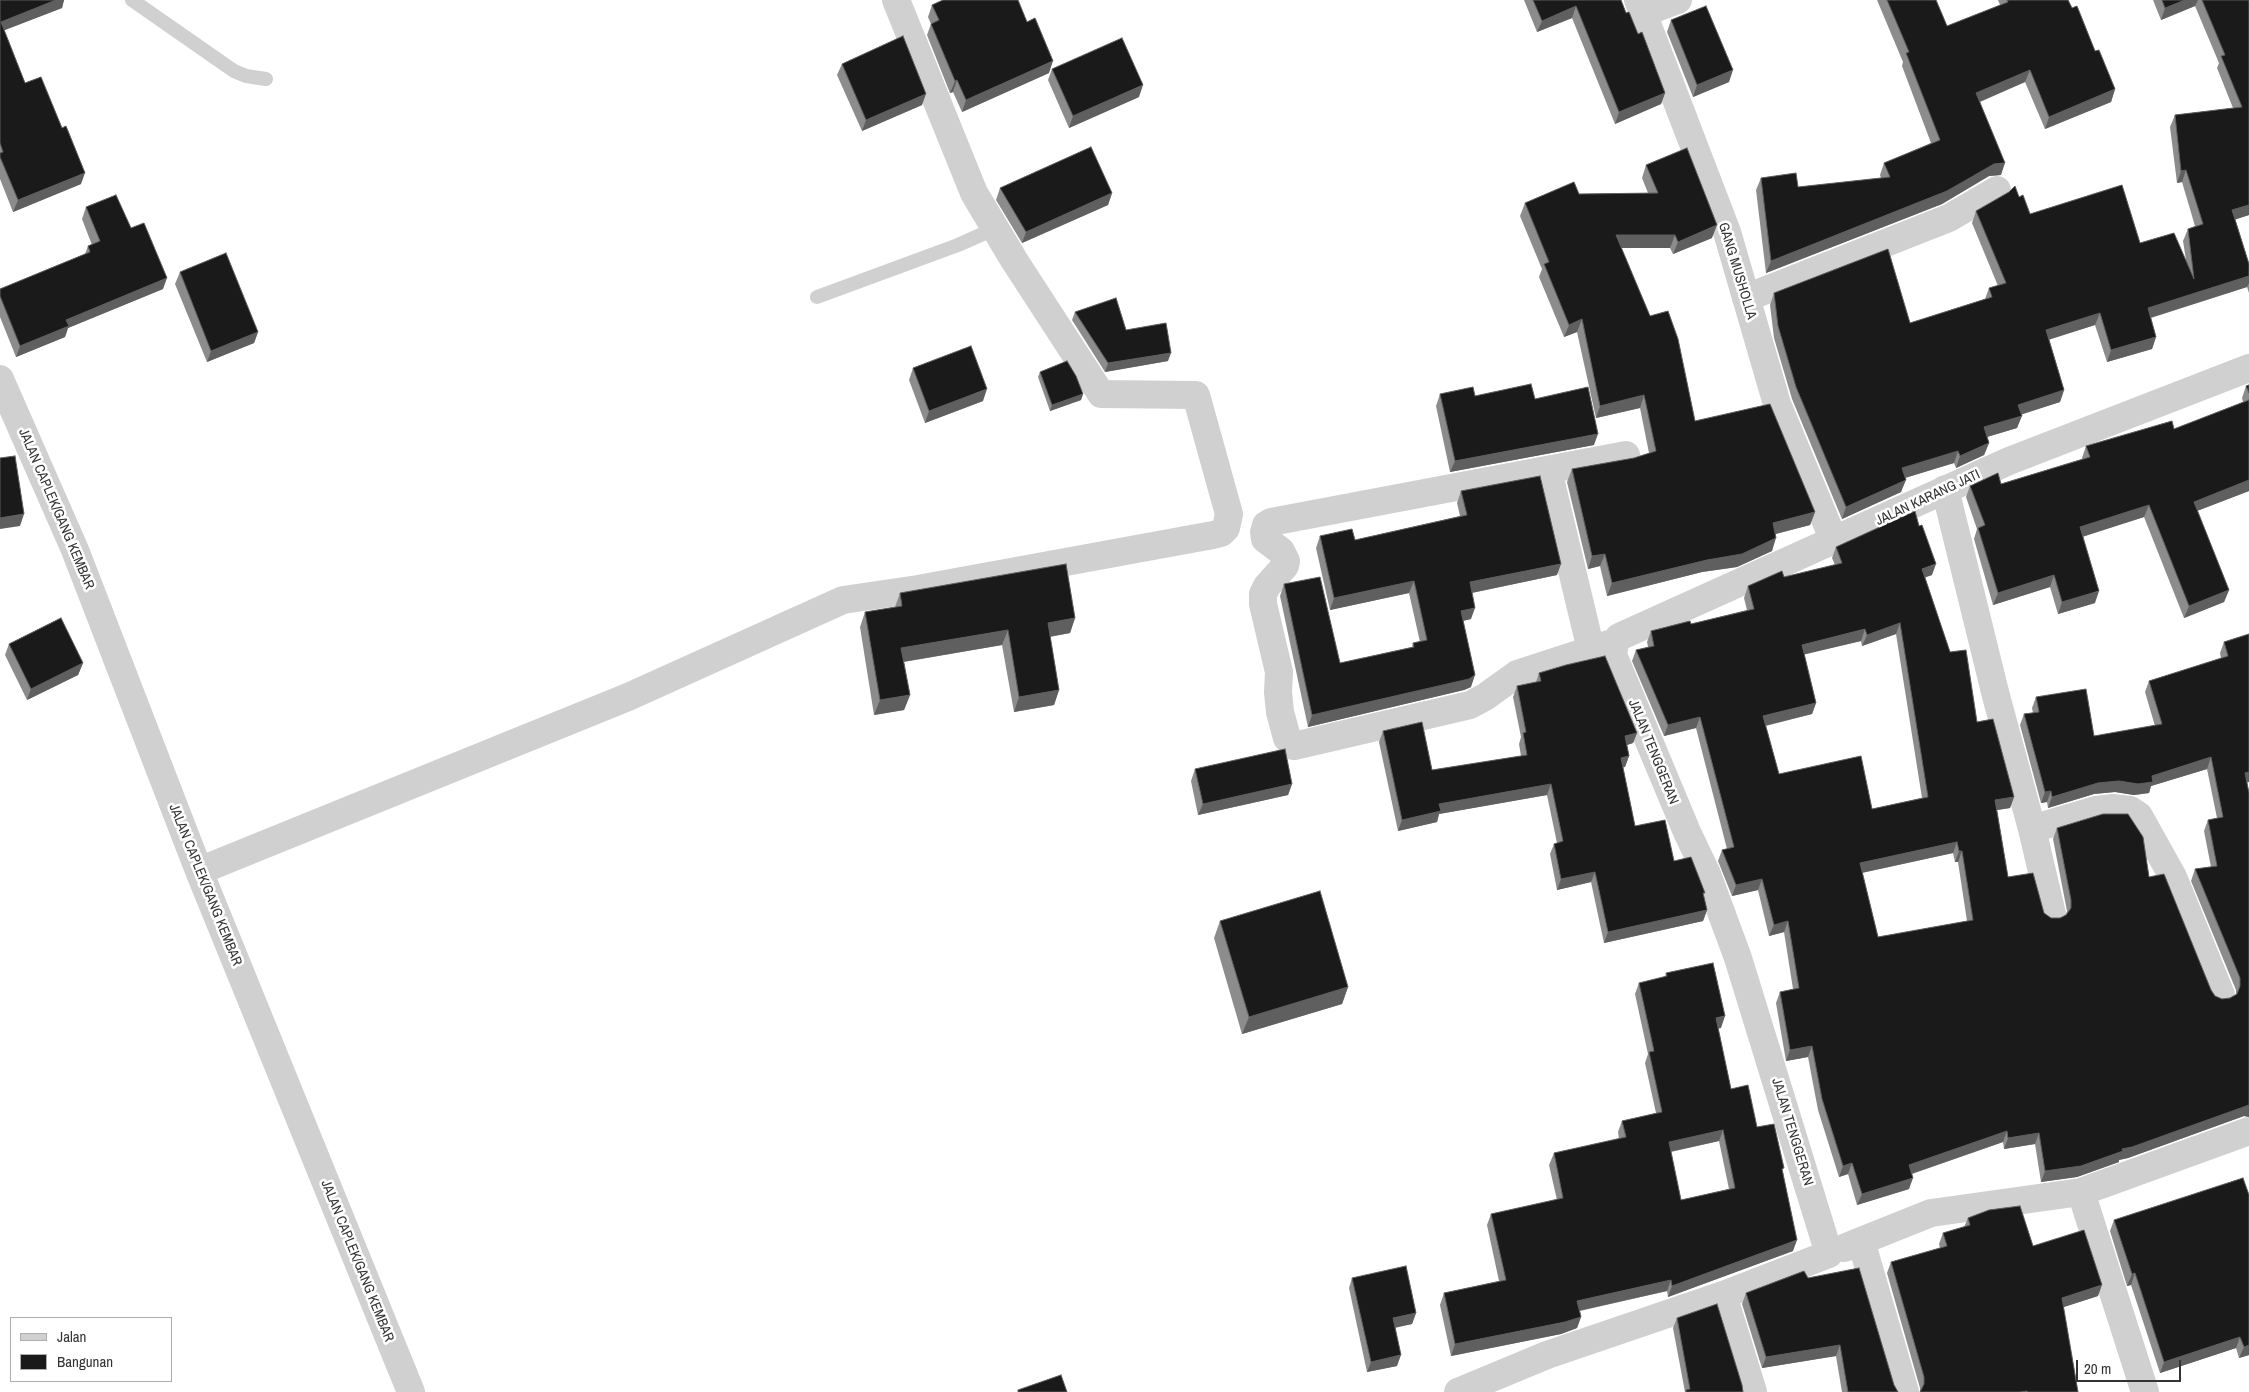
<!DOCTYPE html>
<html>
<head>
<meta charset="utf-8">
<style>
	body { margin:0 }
	#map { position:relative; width:2249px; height:1392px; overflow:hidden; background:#fff; font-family:"Archivo Narrow",sans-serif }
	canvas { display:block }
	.legend { position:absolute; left:10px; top:1317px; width:162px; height:65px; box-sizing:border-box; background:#fff; border:1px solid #adadad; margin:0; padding:6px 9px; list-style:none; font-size:15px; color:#333 }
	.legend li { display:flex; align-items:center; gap:10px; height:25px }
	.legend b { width:25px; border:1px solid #adadad }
	.scale { position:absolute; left:2076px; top:1360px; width:105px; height:22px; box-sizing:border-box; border:2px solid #333; border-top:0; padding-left:6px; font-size:15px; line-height:18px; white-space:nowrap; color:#333; -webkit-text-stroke:4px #fff; paint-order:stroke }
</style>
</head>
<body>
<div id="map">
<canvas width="2249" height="1392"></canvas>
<ul class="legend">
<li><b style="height:6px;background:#d0d0d0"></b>Jalan</li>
<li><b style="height:14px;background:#1a1a1a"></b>Bangunan</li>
</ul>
<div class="scale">20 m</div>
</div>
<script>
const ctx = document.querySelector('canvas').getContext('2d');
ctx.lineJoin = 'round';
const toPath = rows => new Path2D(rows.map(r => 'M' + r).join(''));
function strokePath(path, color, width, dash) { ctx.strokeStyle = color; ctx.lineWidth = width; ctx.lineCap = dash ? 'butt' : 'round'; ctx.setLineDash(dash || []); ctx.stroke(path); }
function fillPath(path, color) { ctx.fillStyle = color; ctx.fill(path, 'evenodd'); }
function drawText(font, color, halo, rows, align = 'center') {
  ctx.font = font + ' "Archivo Narrow",sans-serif'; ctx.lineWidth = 5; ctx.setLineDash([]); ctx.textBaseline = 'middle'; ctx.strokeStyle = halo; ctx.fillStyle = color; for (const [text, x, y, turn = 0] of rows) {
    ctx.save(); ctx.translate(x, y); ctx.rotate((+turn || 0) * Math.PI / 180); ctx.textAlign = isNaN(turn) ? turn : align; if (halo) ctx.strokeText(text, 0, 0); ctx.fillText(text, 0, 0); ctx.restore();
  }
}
strokePath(toPath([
	[132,0,234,71,246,76,266,79],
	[817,297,958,245,994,229]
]), '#d0d0d0', 14);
strokePath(toPath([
	[1638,0,1727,232,1777,404,1834,541],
	[1643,13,1678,0],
	[1746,298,1949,218,1997,190],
	[0,379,75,550,199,871,411,1392],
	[1548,470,1591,650],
	[1945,489,1996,696,2032,829,2052,914],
	[1615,642,1517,674,1485,697,1470,705,1294,746,1287,738,1280,712,1278,692,1279,672,1263,604,1263,594,1267,586,1285,566,1286,561,1281,551,1265,539,1264,532,1266,525,1271,522,1626,455],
	[2032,829,2096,810,2113,808,2130,810,2139,816,2173,877,2221,995],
	[199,871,628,697,843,600,918,589,1213,535,1221,533,1226,528,1229,514,1196,395,1101,394,1014,260,974,193,896,0],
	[2081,1192,2249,1131],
	[1861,1241,1931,1213,2081,1192,2145,1392],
	[1844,1248,1861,1241,1905,1392],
	[1723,1295,1753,1392],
	[1458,1392,1547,1355,1723,1295,1829,1254,1738,958,1707,874,1687,832,1613,655,1615,642,1619,637,2009,461,2249,368]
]), '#d0d0d0', 28);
fillPath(toPath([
	[0,0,64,0,62,8,4,30,25,83,81,184,13,212,0,179],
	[1524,0,1621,0,1626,13,1638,34,1665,93,1661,104,1615,124,1572,18,1537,32],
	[1877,0,1936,0,1947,26,2000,5,1998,0,2068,0,2072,8,2115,89,2111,102,2045,129,2025,82,1980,102,2001,175,1989,176,1942,204,1766,273,1756,190,1761,178,1798,187,1881,178,1880,175,1884,163,1931,143,1902,66,1903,62],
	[2153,0,2249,0,2249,215,2235,219,2249,264,2249,293,2247,287,2151,318,2156,337,2152,349,2107,362,2095,325,2049,339,2064,390,2060,402,2021,414,2017,428,1987,437,1989,443,1984,455,1956,468,1954,463,1905,478,1901,492,1842,519,1792,399,1774,338,1770,305,1774,293,1910,323,1985,299,1989,288,1998,286,1972,223,1976,211,2019,197,2030,214,2140,243,2186,260,2183,241,2188,229,2195,226,2182,182,2177,183,2170,127,2175,115,2233,108,2217,68,2219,63,2195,6,2161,20],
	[932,5,1049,73,962,112,953,92,950,93,927,35,931,24,928,17],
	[1671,20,1729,82,1693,97,1667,32],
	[842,64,922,105,862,131,837,75],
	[1052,69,1139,97,1069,128,1048,80],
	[1646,165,1712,238,1673,254,1670,248,1621,248,1650,316,1695,421,1815,512,1810,525,1775,534,1772,551,1737,567,1702,572,1607,596,1600,566,1588,569,1567,482,1572,469,1634,458,1649,453,1640,408,1596,418,1577,332,1564,337,1539,277,1542,269,1520,216,1525,203,1579,194,1648,193,1642,178],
	[1000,188,1112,193,1108,205,1022,243,996,200],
	[86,207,131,228,163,289,68,328,65,337,16,357,0,317,0,289,85,254,88,246,92,245,82,219],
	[180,272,258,332,254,343,207,362,175,284],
	[1075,312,1126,330,1168,361,1105,372,1072,320],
	[913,368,983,401,925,423,909,380],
	[1040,372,1083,394,1081,400,1050,411,1038,377],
	[2249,385,2249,491,2197,511,2229,590,2224,602,2184,618,2144,517,2083,536,2095,603,2058,614,2050,587,1993,605,1974,539,1977,529,1966,497,1970,486,2001,484,2082,459,2082,458,2086,446,2174,429,2243,402,2242,398,2246,386],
	[1440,394,1535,399,1594,445,1450,472,1436,406],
	[1461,491,1557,575,1472,593,1471,619,1463,621,1471,687,1464,690,1308,727,1280,596,1284,584,1340,663,1412,647,1413,643,1420,642,1409,593,1330,610,1316,548,1320,536,1355,540,1460,516,1457,503],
	[1836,547,1932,575,1925,577,1950,652,1977,722,2014,797,2010,808,1997,810,2008,877,2044,913,2051,918,2060,918,2066,915,2067,911,2053,839,2057,828,2149,877,2211,990,2215,996,2222,999,2230,998,2236,995,2236,990,2191,881,2195,869,2211,867,2204,831,2208,820,2217,818,2207,769,2151,786,2149,793,2134,795,2115,792,2094,794,2048,808,2047,802,2041,803,2020,725,2024,714,2033,713,2032,708,2036,697,2094,736,2155,726,2145,692,2149,681,2221,658,2220,653,2224,642,2249,634,2249,782,2247,782,2249,793,2249,1117,2244,1116,2128,1158,2119,1160,2119,1162,2077,1177,2041,1182,2035,1144,2004,1149,2003,1142,1912,1174,1909,1189,1857,1205,1848,1174,1839,1177,1818,1110,1808,1057,1786,1061,1776,1003,1780,992,1793,989,1784,932,1769,936,1758,890,1732,896,1718,861,1722,850,1727,849,1696,728,1664,736,1632,661,1636,650,1648,647,1647,642,1651,631,1691,624,1747,610,1744,598,1748,586,1835,565,1832,558],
	[1896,634,1922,798,1872,809,1779,774,1766,726,1812,714,1816,703,1804,654,1861,641,1862,646],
	[1953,853,1955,862,1958,862,1967,921,1878,937,1862,873],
	[900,593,1075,618,1070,633,1050,637,1059,690,1054,705,1014,712,1002,645,904,662,910,695,904,710,874,715,860,627,865,612,895,607],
	[9,644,83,663,78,675,27,700,5,655],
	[1539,673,1637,733,1633,743,1627,745,1629,756,1625,767,1623,767,1635,826,1674,861,1704,897,1707,910,1703,921,1604,943,1591,882,1557,890,1550,854,1554,844,1557,843,1547,795,1439,814,1437,822,1398,831,1379,742,1383,731,1432,770,1521,756,1519,744,1521,737,1513,697,1517,686,1536,682],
	[1195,769,1292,784,1288,795,1198,815,1191,781],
	[1220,921,1348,987,1342,1004,1242,1034,1214,938],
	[1666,973,1721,1028,1718,1028,1731,1089,1757,1127,1783,1172,1793,1251,1668,1297,1667,1291,1580,1311,1581,1317,1577,1328,1561,1334,1451,1356,1440,1305,1444,1293,1499,1281,1487,1225,1491,1214,1557,1200,1549,1165,1554,1153,1619,1139,1618,1132,1622,1121,1656,1113,1645,1063,1648,1054,1635,994,1639,983,1665,977],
	[1719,1141,1729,1189,1681,1200,1671,1152],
	[2249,1195,2249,1355,2239,1358,2236,1348,2160,1373,2131,1285,2127,1286,2110,1231,2114,1220],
	[1968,1218,2033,1246,2098,1296,2063,1307,2078,1392,1920,1392,1920,1388,1887,1273,1891,1262,1940,1248,1939,1244,1943,1233,1964,1227],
	[1352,1278,1416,1313,1412,1324,1395,1327,1397,1366,1367,1372,1349,1288],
	[1808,1278,1894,1385,1898,1392,1842,1392,1836,1356,1762,1368,1742,1304,1746,1293],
	[1677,1318,1743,1392,1685,1392,1673,1328]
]), '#8c8c8c');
fillPath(toPath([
	[56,0,64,0,62,8,0,32,1,22],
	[2185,0,2198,0,2195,6,2161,20,2165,8],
	[1576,6,1572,18,1537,32,1542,21],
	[1053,61,1049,73,962,112,966,100],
	[1733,70,1729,82,1693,97,1697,85],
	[2030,70,2025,82,1972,105,1976,93],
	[957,80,953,92,950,93,955,81],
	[1143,85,1139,97,1069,128,1073,116],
	[2115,89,2111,102,2045,129,2049,117],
	[1665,93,1661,104,1615,124,1619,112],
	[926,94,922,105,862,131,866,120],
	[2005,163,2001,175,1989,176,1942,204,1766,273,1771,261,1994,164],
	[2186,170,2182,182,2177,183,2181,171],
	[85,173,81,184,13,212,18,200],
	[1112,193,1108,205,1022,243,1026,232],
	[2249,205,2249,215,2228,222,2232,210],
	[1717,225,1712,238,1673,254,1678,242],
	[1616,235,1675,235,1670,248,1612,248],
	[2249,276,2249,283,2247,287,2143,320,2148,308],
	[167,278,163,289,68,328,65,337,16,357,20,346,66,320],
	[2100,313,2095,325,2042,342,2046,330],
	[1582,319,1577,332,1564,337,1569,325],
	[258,332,254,343,207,362,211,351],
	[2156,337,2152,349,2107,362,2111,350],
	[1171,353,1168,361,1105,372,1108,363],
	[987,389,983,401,925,423,929,411],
	[2064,390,2060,402,2014,417,2018,405],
	[1083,394,1081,400,1050,411,1052,405],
	[1644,395,1640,408,1596,418,1600,406],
	[2022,416,2017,428,1980,439,1984,427],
	[1598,434,1594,445,1450,472,1455,461],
	[1989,443,1984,455,1956,468,1960,456],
	[1958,451,1954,463,1898,480,1902,468],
	[1906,480,1901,492,1842,519,1846,507],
	[2249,480,2249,491,2189,514,2194,502],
	[2149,505,2144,517,2076,539,2080,527],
	[1815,512,1810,525,1768,536,1773,523],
	[24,514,20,526,0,529,0,518],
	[1776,538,1772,551,1737,567,1702,572,1607,596,1612,583],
	[1605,554,1600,566,1588,569,1592,556],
	[1561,564,1557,575,1466,594,1470,582],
	[1936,564,1932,575,1918,580,1922,569],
	[2054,575,2050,587,1993,605,1998,593],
	[1414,581,1409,593,1330,610,1334,598],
	[2229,590,2224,602,2184,618,2189,606],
	[2099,591,2095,603,2058,614,2062,602],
	[1475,608,1471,619,1457,622,1461,611],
	[1075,618,1070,633,1042,638,1048,623],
	[1900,623,1896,634,1862,646,1867,635],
	[1865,629,1861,641,1798,656,1802,645],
	[1008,630,1002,645,896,663,901,648],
	[83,663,78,675,27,700,31,689],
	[1475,675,1471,687,1464,690,1308,727,1312,715],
	[1059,690,1054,705,1014,712,1019,697],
	[910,695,904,710,874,715,880,700],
	[1816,703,1812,714,1759,727,1763,716],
	[1700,717,1696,728,1664,736,1668,725],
	[1637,733,1633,743,1621,747,1625,736],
	[1629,756,1625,767,1617,769,1621,758],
	[2211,757,2207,769,2151,786,2149,793,2134,795,2115,792,2094,794,2048,808,2052,797,2098,783,2152,776],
	[2249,772,2249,782,2241,784,2245,773],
	[1292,784,1288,795,1198,815,1203,804],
	[1551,784,1547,795,1439,814,1437,822,1398,831,1402,820,1439,804],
	[2051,791,2047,802,2041,803,2045,792],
	[2014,797,2010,808,1991,811,1995,800],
	[1957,842,1953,853,1856,874,1860,863],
	[1959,851,1962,851,1958,862,1955,862],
	[1595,872,1591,882,1557,890,1561,879],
	[1762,879,1758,890,1732,896,1736,885],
	[1707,910,1703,921,1604,943,1608,932],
	[1788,921,1784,932,1769,936,1774,925],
	[1348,987,1342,1004,1242,1034,1249,1017],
	[1725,1016,1721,1028,1712,1030,1716,1018],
	[1812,1046,1808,1057,1786,1061,1790,1050],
	[2248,1105,2249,1105,2249,1117,2244,1116,2128,1158,2119,1160,2119,1162,2077,1177,2041,1182,2045,1171,2122,1149],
	[1723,1130,1719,1141,1664,1153,1669,1142],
	[2007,1131,2003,1142,1905,1176,1909,1165],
	[2039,1133,2035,1144,2004,1149,2008,1138],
	[1852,1163,1848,1174,1839,1177,1843,1166],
	[1913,1178,1909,1189,1857,1205,1862,1194],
	[1797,1240,1793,1251,1668,1297,1672,1286],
	[2135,1273,2131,1285,2127,1286,2132,1274],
	[1671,1280,1667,1291,1573,1312,1577,1301],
	[2102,1285,2098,1296,2058,1309,2062,1298],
	[1416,1313,1412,1324,1390,1329,1393,1318],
	[1581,1317,1577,1328,1561,1334,1451,1356,1455,1344],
	[2240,1337,2236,1348,2160,1373,2164,1362],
	[1840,1345,1836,1356,1762,1368,1766,1357],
	[2249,1345,2249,1355,2239,1358,2244,1347],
	[1401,1355,1397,1366,1367,1372,1371,1362]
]), '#5f5f5f');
const building = toPath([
	[0,0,56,0,1,22,25,83,41,77,62,128,66,126,85,173,18,200,0,157,0,153,3,152,0,143,0,0],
	[943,0,1018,0,1027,22,1035,18,1053,61,966,100,957,80,955,81,931,24,939,20,932,5,943,0],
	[1533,0,1621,0,1626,13,1629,12,1638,34,1642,32,1665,93,1619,112,1576,6,1542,21,1533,0],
	[1887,0,1936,0,1947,26,2008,2,2007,0,2068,0,2072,8,2077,6,2095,51,2099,50,2115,89,2049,117,2030,70,1976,93,2005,163,1994,164,1947,191,1771,261,1761,178,1796,173,1798,187,1890,177,1884,163,1940,140,1906,53,1909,52,1887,0],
	[2162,0,2185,0,2165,8,2162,0],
	[2202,0,2249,0,2249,205,2232,210,2249,264,2249,276,2148,308,2156,337,2111,350,2100,313,2046,330,2064,390,2018,405,2022,416,1984,427,1989,443,1960,456,1958,451,1902,468,1906,480,1846,507,1796,387,1778,326,1774,293,1888,249,1910,323,1992,297,1989,288,2006,283,1976,211,2009,192,2015,186,2019,197,2023,195,2030,214,2122,185,2140,243,2174,233,2194,279,2188,229,2203,224,2186,170,2181,171,2175,115,2242,107,2221,56,2225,55,2202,0],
	[1706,6,1733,70,1697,85,1671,20,1706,6],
	[903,36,926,94,866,120,842,64,903,36],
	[1122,38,1143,85,1073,116,1052,69,1122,38],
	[1091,147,1112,193,1026,232,1000,188,1091,147],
	[1687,148,1717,225,1678,242,1675,235,1616,235,1650,316,1668,311,1678,339,1695,421,1770,404,1815,512,1773,523,1776,538,1742,554,1707,560,1612,583,1605,554,1592,556,1572,469,1634,458,1656,451,1644,395,1600,406,1582,319,1569,325,1544,264,1549,262,1525,203,1574,182,1579,194,1658,193,1646,165,1687,148],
	[116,195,131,228,144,223,167,278,66,320,69,326,20,346,0,296,0,289,90,252,88,246,100,241,86,207,116,195],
	[226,253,258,332,211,351,180,272,226,253],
	[1116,298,1126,330,1166,323,1171,353,1108,363,1075,312,1116,298],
	[971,346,987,389,929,411,913,368,971,346],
	[1067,361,1076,376,1083,394,1052,405,1040,372,1067,361],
	[1531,384,1535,399,1588,387,1598,434,1455,461,1440,394,1473,387,1475,396,1531,384],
	[2249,385,2249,393,2246,386,2249,385],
	[2249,400,2249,480,2194,502,2229,590,2189,606,2149,505,2080,527,2099,591,2062,602,2054,575,1998,593,1978,528,1985,525,1970,486,1998,473,2001,484,2090,457,2086,446,2172,421,2174,429,2249,400],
	[15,456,24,514,0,518,0,458,15,456],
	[1540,476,1561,564,1470,582,1475,608,1461,611,1475,675,1469,679,1312,715,1284,584,1320,577,1340,663,1414,647,1413,643,1427,640,1414,581,1334,598,1320,536,1352,529,1355,540,1467,515,1461,491,1540,476],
	[1915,511,1919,526,1922,525,1936,564,1922,569,1950,652,1966,650,1977,722,1993,719,2014,797,1995,800,2008,877,2033,873,2044,913,2051,918,2060,918,2066,915,2071,908,2071,900,2057,828,2103,814,2128,814,2143,837,2149,877,2164,874,2211,990,2215,996,2222,999,2230,998,2237,994,2240,986,2240,978,2195,869,2217,866,2208,820,2223,817,2211,757,2152,776,2153,782,2138,784,2119,781,2098,783,2052,797,2051,791,2045,792,2024,714,2039,712,2036,697,2086,689,2094,736,2162,724,2149,681,2228,656,2224,642,2249,634,2249,772,2245,773,2249,793,2249,1105,2132,1147,2122,1149,2123,1151,2081,1166,2045,1171,2039,1133,2008,1138,2007,1131,1909,1165,1913,1178,1862,1194,1852,1163,1843,1166,1822,1099,1812,1046,1790,1050,1780,992,1799,988,1788,921,1774,925,1762,879,1736,885,1722,850,1734,847,1700,717,1668,725,1636,650,1654,646,1651,631,1690,621,1691,624,1754,609,1748,586,1782,571,1784,577,1842,563,1836,547,1915,511],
	[1900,623,1928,797,1872,809,1861,756,1779,774,1763,716,1816,703,1802,645,1865,629,1867,635,1900,623],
	[1957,842,1959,851,1962,851,1973,920,1878,937,1860,863,1957,842],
	[1066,564,1075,618,1048,623,1059,690,1019,697,1008,630,901,648,910,695,880,700,865,612,902,606,900,593,1066,564],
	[61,618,83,663,31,689,9,644,61,618],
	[1605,656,1637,733,1625,736,1629,756,1621,758,1635,826,1665,820,1674,861,1691,857,1705,893,1703,893,1707,910,1608,932,1595,872,1561,879,1554,844,1563,841,1551,784,1439,804,1441,811,1402,820,1383,731,1422,722,1432,770,1527,755,1523,733,1526,732,1517,686,1541,681,1539,673,1566,665,1605,656],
	[1285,749,1292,784,1203,804,1195,769,1285,749],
	[1320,891,1348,987,1249,1017,1220,921,1320,891],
	[1713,963,1725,1016,1716,1018,1731,1089,1748,1085,1757,1127,1774,1124,1784,1168,1782,1169,1797,1240,1672,1286,1671,1280,1577,1301,1581,1317,1565,1322,1455,1344,1444,1293,1506,1280,1491,1214,1563,1198,1554,1153,1626,1137,1622,1121,1662,1112,1649,1052,1654,1051,1639,983,1667,976,1666,973,1713,963],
	[1723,1130,1735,1188,1681,1200,1669,1142,1723,1130],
	[2243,1178,2249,1195,2249,1345,2244,1347,2240,1337,2164,1362,2135,1273,2132,1274,2114,1220,2243,1178],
	[2020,1206,2033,1246,2084,1230,2102,1285,2062,1298,2078,1392,2028,1392,2027,1391,2020,1392,1920,1392,1924,1384,1924,1377,1891,1262,1947,1246,1943,1233,1970,1225,1968,1218,1989,1210,2020,1206],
	[1406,1266,1416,1313,1393,1318,1401,1355,1371,1362,1352,1278,1406,1266],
	[1859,1268,1894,1385,1898,1392,1848,1392,1840,1345,1766,1357,1746,1293,1804,1271,1808,1278,1859,1268],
	[1717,1304,1742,1385,1743,1392,1686,1392,1686,1390,1690,1389,1677,1318,1717,1304],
	[1061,1375,1067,1392,1018,1392,1018,1390,1061,1375]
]);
fillPath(building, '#1a1a1a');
strokePath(building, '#5f5f5f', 1);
drawText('14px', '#333', '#fff', [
	["GANG MUSHOLLA",1737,271,73],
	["JALAN KARANG JATI",1928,498,-25],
	["JALAN CAPLEK/GANG KEMBAR",56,509,67],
	["JALAN TENGGERAN",1653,752,68],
	["JALAN CAPLEK/GANG KEMBAR",205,885,68],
	["JALAN TENGGERAN",1792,1132,73],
	["JALAN CAPLEK/GANG KEMBAR",357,1261,68]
]);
</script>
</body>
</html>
